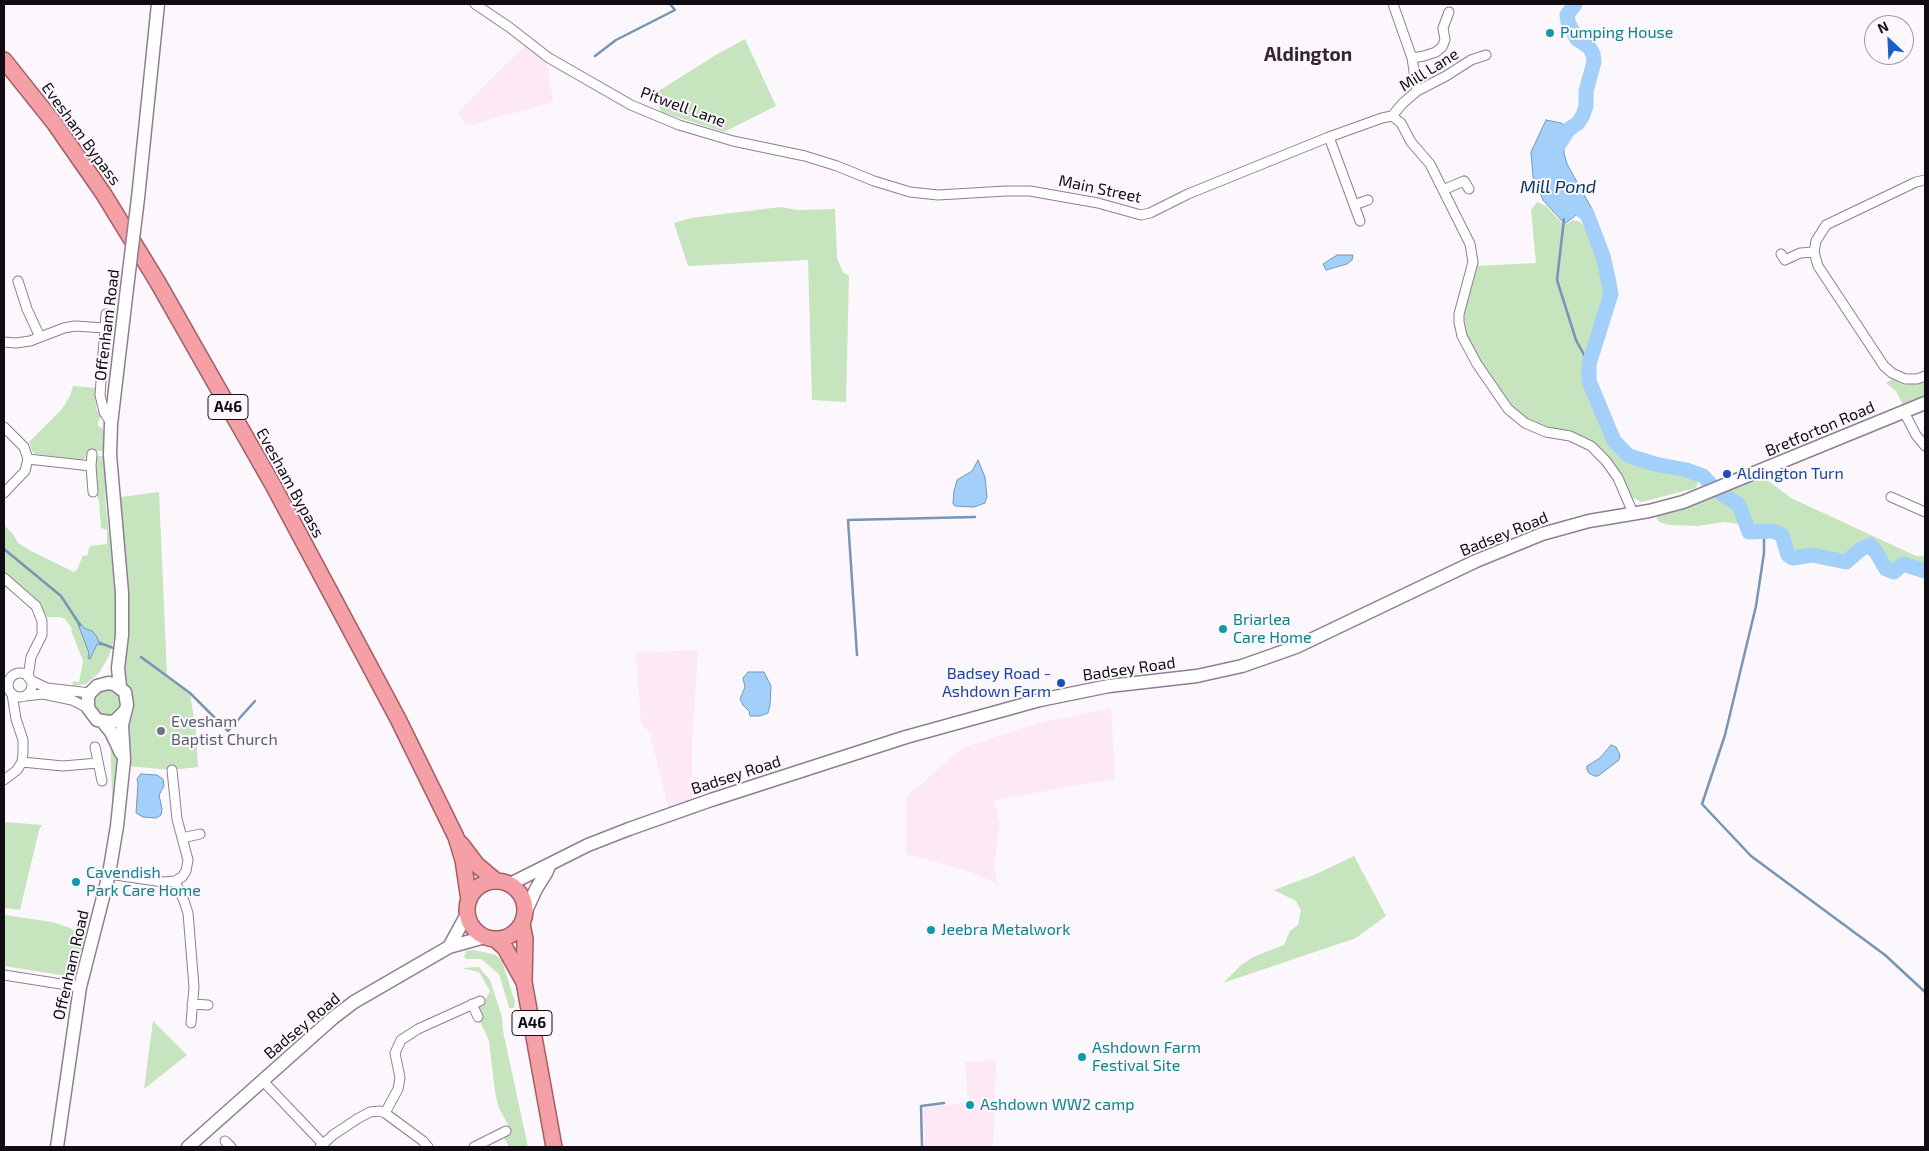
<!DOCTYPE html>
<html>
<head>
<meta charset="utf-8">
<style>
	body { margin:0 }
	#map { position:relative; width:1929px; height:1151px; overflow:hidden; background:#fcf7fc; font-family:"Exo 2",sans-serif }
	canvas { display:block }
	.frame { position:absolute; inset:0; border:5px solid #110b13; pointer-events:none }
	.north { position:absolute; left:1864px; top:15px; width:50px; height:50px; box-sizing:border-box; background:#fcf7fc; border:1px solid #9e999f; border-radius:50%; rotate:335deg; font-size:14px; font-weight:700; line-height:20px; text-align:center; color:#110b13 }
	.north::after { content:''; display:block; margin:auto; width:18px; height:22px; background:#185fca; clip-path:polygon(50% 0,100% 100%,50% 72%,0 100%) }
</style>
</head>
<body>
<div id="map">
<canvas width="1929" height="1151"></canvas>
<div class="frame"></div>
<div class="north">N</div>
</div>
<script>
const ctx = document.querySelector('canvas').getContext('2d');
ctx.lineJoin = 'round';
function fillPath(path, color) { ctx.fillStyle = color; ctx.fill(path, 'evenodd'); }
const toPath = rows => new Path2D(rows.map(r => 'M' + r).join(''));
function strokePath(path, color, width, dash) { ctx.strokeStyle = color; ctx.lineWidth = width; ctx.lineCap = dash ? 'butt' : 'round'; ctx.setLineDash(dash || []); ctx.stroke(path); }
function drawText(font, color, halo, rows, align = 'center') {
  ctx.font = font + ' "Exo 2",sans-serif'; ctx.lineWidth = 4; ctx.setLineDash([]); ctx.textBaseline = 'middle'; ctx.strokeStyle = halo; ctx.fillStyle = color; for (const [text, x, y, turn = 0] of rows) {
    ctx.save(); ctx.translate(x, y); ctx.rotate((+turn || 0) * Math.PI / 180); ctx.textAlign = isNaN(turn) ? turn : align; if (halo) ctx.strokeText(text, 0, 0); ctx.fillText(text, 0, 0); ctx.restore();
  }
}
fillPath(toPath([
	[525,46,546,60,553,102,467,126,457,112],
	[698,650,692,747,692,804,669,811,650,734,641,722,636,653],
	[1111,708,1115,779,994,800,1000,823,994,869,998,884,965,870,906,854,906,797,962,748,1035,724],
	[996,1060,993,1147,925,1147,923,1108,968,1102,965,1062]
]), '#fde8f6');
fillPath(toPath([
	[745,39,776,106,724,132,661,112,654,94,714,56],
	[1537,202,1546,206,1562,223,1567,224,1573,220,1580,222,1589,233,1598,257,1605,293,1598,314,1597,336,1589,364,1589,381,1614,441,1629,456,1655,464,1687,470,1698,483,1696,488,1641,502,1630,496,1604,453,1589,439,1573,432,1538,425,1516,411,1491,379,1473,350,1464,328,1465,300,1475,266,1536,263,1531,210],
	[781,207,797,210,835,209,837,258,843,272,849,276,846,402,812,400,808,260,688,266,674,223,691,218],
	[1892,379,1903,385,1925,382,1925,396,1903,405,1896,391,1886,383],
	[73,386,96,388,95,400,97,411,101,416,98,422,98,426,102,428,104,432,104,451,87,451,86,457,83,460,78,460,35,454,32,451,29,442,62,409,70,396],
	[96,456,104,456,106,507,115,590,115,635,109,656,99,673,86,684,72,686,73,681,79,682,83,661,72,633,71,627,65,619,60,617,47,617,32,595,4,572,4,525,13,534,18,543,31,551,74,572,77,570,83,555,87,556,90,546,107,544,107,530,101,528,99,500,96,494],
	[1762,476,1791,498,1916,556,1925,556,1925,571,1903,564,1894,572,1886,569,1876,552,1870,545,1861,549,1846,562,1812,555,1793,558,1788,555,1782,535,1773,532,1749,532,1746,525,1725,522,1697,526,1669,525,1659,522,1654,513],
	[159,492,167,675,190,693,196,732,198,767,172,770,127,766,124,683,122,677,126,588,121,497],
	[113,688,123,699,118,714,104,717,93,708,93,698,98,690],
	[110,737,116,752,118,768,113,822],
	[4,822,42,825,39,830,20,910,4,908],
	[1354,856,1386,916,1356,938,1223,983,1240,966,1253,957,1284,945,1290,931,1298,925,1301,910,1296,901,1274,890,1314,875],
	[4,915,52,922,70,928,85,939,77,967,66,976,4,966],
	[474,950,496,955,502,961,515,1002,514,1008,509,1008,508,1004,499,974,481,959,467,959,464,957,466,951],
	[479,967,490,980,502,1017,503,1031,528,1147,509,1147,503,1136,511,1131,499,1108,495,1092,489,1041,479,1019,477,1006,486,999,490,991,479,972,462,968],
	[153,1021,187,1055,144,1089]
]), '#c6e4bd');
const water = toPath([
	[1546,120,1561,123,1569,129,1571,135,1564,141,1564,153,1567,164,1592,209,1582,218,1576,215,1566,223,1563,222,1543,200,1533,177,1531,152,1546,120],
	[1337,255,1353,255,1352,260,1347,264,1326,270,1323,264,1337,255],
	[978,460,985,477,987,497,985,503,974,507,955,506,953,504,954,491,957,480,972,471,978,460],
	[80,623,84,628,92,631,97,637,98,641,102,643,102,645,97,644,90,659,88,658,89,653,78,624,80,623],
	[748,672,764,672,771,686,770,705,768,713,760,716,750,716,749,711,743,705,740,699,745,687,743,678,748,672],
	[1611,745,1616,747,1620,755,1619,760,1598,776,1594,776,1589,773,1587,770,1587,766,1600,758,1611,745],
	[141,774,157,775,163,779,164,786,159,795,162,809,161,815,156,818,143,817,136,813,138,784,137,779,141,774]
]);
fillPath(water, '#a3d0fa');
strokePath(water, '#7795b5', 1);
strokePath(toPath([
	[595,56,616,40,675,10,670,4],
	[1564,219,1557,280,1576,340,1589,364],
	[1764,532,1764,553,1756,606,1725,735,1702,804,1751,856,1885,955,1925,992],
	[4,549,61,596,80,625],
	[100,643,116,649],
	[857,655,848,520,975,517],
	[141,657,190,693,228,731,255,701],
	[922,1147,921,1106,944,1103]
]), '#7795b5', 2.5);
strokePath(toPath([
	[1558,146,1569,129,1578,123,1583,115,1586,106,1586,91,1594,62,1593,54,1589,47,1577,39,1568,22,1567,15,1575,4],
	[1570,202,1587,214,1603,256,1609,283,1611,294,1589,364,1589,381,1614,441,1629,456,1655,464,1687,470,1703,476,1716,490,1739,505,1749,532,1773,531,1782,535,1788,555,1793,558,1812,555,1846,562,1861,549,1870,545,1876,552,1886,569,1894,572,1903,564,1925,571]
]), '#a3d0fa', 15);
const minor = toPath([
	[475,4,509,27,549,58,631,105,679,125,733,141,805,156,837,166,874,181,910,192,938,195,1006,191,1030,191,1098,203,1141,215,1150,213,1188,194,1329,137,1382,118,1392,116],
	[1393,4,1412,58,1417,91],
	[1412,58,1424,56,1436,52,1442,47,1445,40,1443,28,1449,12],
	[1392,116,1401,123,1411,142,1430,164,1470,244,1473,262,1459,314,1459,322,1462,336,1477,364,1508,409,1525,423,1546,432,1570,436,1591,446,1606,461,1618,478,1633,513],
	[1392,116,1403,103,1417,91,1446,76,1471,60,1486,55],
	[1329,137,1360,221],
	[1443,190,1464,181,1469,189],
	[1354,205,1368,200],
	[1814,252,1816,241,1826,225,1916,182,1925,180],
	[1781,254,1785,260,1800,253,1814,252,1818,266,1884,366,1892,373,1905,379,1917,379,1925,376],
	[18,281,27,309,40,337],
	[106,314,100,395,104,412,111,423],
	[4,342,16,343,30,341,64,328,75,326,105,328],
	[1904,412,1916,435,1925,446],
	[4,427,24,447,28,459,25,471,4,493],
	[28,459,91,466,92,454],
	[91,466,93,492],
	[1891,497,1925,512],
	[4,578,36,606,42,621,42,635,31,657,28,677],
	'8 685a12 12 0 1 1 24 0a12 12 0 1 1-24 0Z',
	[30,680,47,688,90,693],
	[25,696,43,694,72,700,88,708],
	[95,747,102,781],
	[22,762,63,766,98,763],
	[4,780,17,770,22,762,23,753,23,740,16,719,12,694],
	[182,838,200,834],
	[109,874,163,882,175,881,182,877,186,871,188,860,177,819,172,770],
	[175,881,184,901,188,913,194,987,191,1023],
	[4,975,80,987],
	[192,1004,208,1005],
	[472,1004,478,1017],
	[263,1081,323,1144],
	[385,1113,398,1089,400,1078,395,1053,401,1040,418,1029,480,1001],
	[225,1141,231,1147],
	[320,1147,333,1135,357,1119,370,1112,380,1111,385,1113,423,1141,428,1147],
	[474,1147,506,1131]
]);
const secondary = toPath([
	[138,198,158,4],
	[120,687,118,668,122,635,122,593,110,455,111,424,127,288],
	[102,721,111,732,121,753],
	[510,884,588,845,629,829,711,800,906,737,1040,700,1109,686,1197,676,1242,666,1296,647,1476,561,1542,534,1589,521,1649,511,1683,502,1925,403],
	[526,911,536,889,546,873,550,864],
	[449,947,467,914],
	[57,1147,80,987,109,874,117,826,124,760,122,725,127,705,125,692,114,684,108,683,97,686,90,693,88,697,88,708,97,720,109,722,115,721,125,711],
	[188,1147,333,1018,354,1002,449,947,485,937]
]);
const trunk = toPath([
	[4,60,55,124,103,193,157,281,273,485,398,719,456,837,463,860,469,900],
	[461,844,477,865,495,880],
	'467 910a29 29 0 1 1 58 0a29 29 0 1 1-58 0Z',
	[522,924,525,939,524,982,554,1147],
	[495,939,505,948,524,982]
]);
strokePath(minor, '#907d94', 11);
strokePath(secondary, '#907d94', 15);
strokePath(trunk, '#a35d64', 18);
strokePath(minor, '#fff', 9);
strokePath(secondary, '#fff', 12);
strokePath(trunk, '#f4a0a6', 15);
const secondaryBridge = toPath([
	[127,288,138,198]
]);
strokePath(secondaryBridge, '#907d94', 15, []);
strokePath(secondaryBridge, '#fff', 12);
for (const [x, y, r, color] of [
	[1550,33,5,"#0f9aa8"],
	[1727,474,5,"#1a4fb4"],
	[1223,629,5,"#0f9aa8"],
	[1061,683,5,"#1a4fb4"],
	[161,731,5,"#6b7280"],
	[76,882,5,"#0f9aa8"],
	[931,930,5,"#0f9aa8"],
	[1082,1057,5,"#0f9aa8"],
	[970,1105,5,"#0f9aa8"]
]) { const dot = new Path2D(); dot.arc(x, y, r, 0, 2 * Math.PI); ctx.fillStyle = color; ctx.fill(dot); strokePath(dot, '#fcf7fc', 2); }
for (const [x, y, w] of [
	[228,407,40],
	[532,1023,40]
]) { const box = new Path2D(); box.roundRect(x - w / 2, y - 12.5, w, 25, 4); ctx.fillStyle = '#fcf7fc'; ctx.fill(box); strokePath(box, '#110b13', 1); }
drawText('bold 15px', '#110b13', null, [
	["A46",228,407],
	["A46",532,1023]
]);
drawText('16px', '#0d838f', '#fcf7fc', [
	["Pumping House",1560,33],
	["Briarlea",1233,620],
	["Care Home",1233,638],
	["Cavendish",86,873],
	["Park Care Home",86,891],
	["Jeebra Metalwork",941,930],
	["Ashdown Farm",1092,1048],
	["Festival Site",1092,1066],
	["Ashdown WW2 camp",980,1105]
], 'left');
drawText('16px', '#110b13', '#fcf7fc', [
	["Mill Lane",1429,70,-32],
	["Pitwell Lane",683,107,20],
	["Evesham Bypass",81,134,54],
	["Main Street",1100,189,12],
	["Offenham Road",107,325,-83],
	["Bretforton Road",1820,429,-23],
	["Evesham Bypass",290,483,61],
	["Badsey Road",1504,534,-22],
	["Badsey Road",1129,669,-8],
	["Badsey Road",736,775,-18],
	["Offenham Road",71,965,-77],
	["Badsey Road",302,1026,-40]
]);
drawText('16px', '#164399', '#fcf7fc', [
	["Aldington Turn",1737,474],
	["Badsey Road -",1051,674,"right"],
	["Ashdown Farm",1051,692,"right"]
], 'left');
drawText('16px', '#5b616d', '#fcf7fc', [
	["Evesham",171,722],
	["Baptist Church",171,740]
], 'left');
drawText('italic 18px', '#03395f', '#fcf7fc', [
	["Mill Pond",1558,187]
]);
drawText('bold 19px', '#342537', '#fcf7fc', [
	["Aldington",1308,55]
]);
</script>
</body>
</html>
